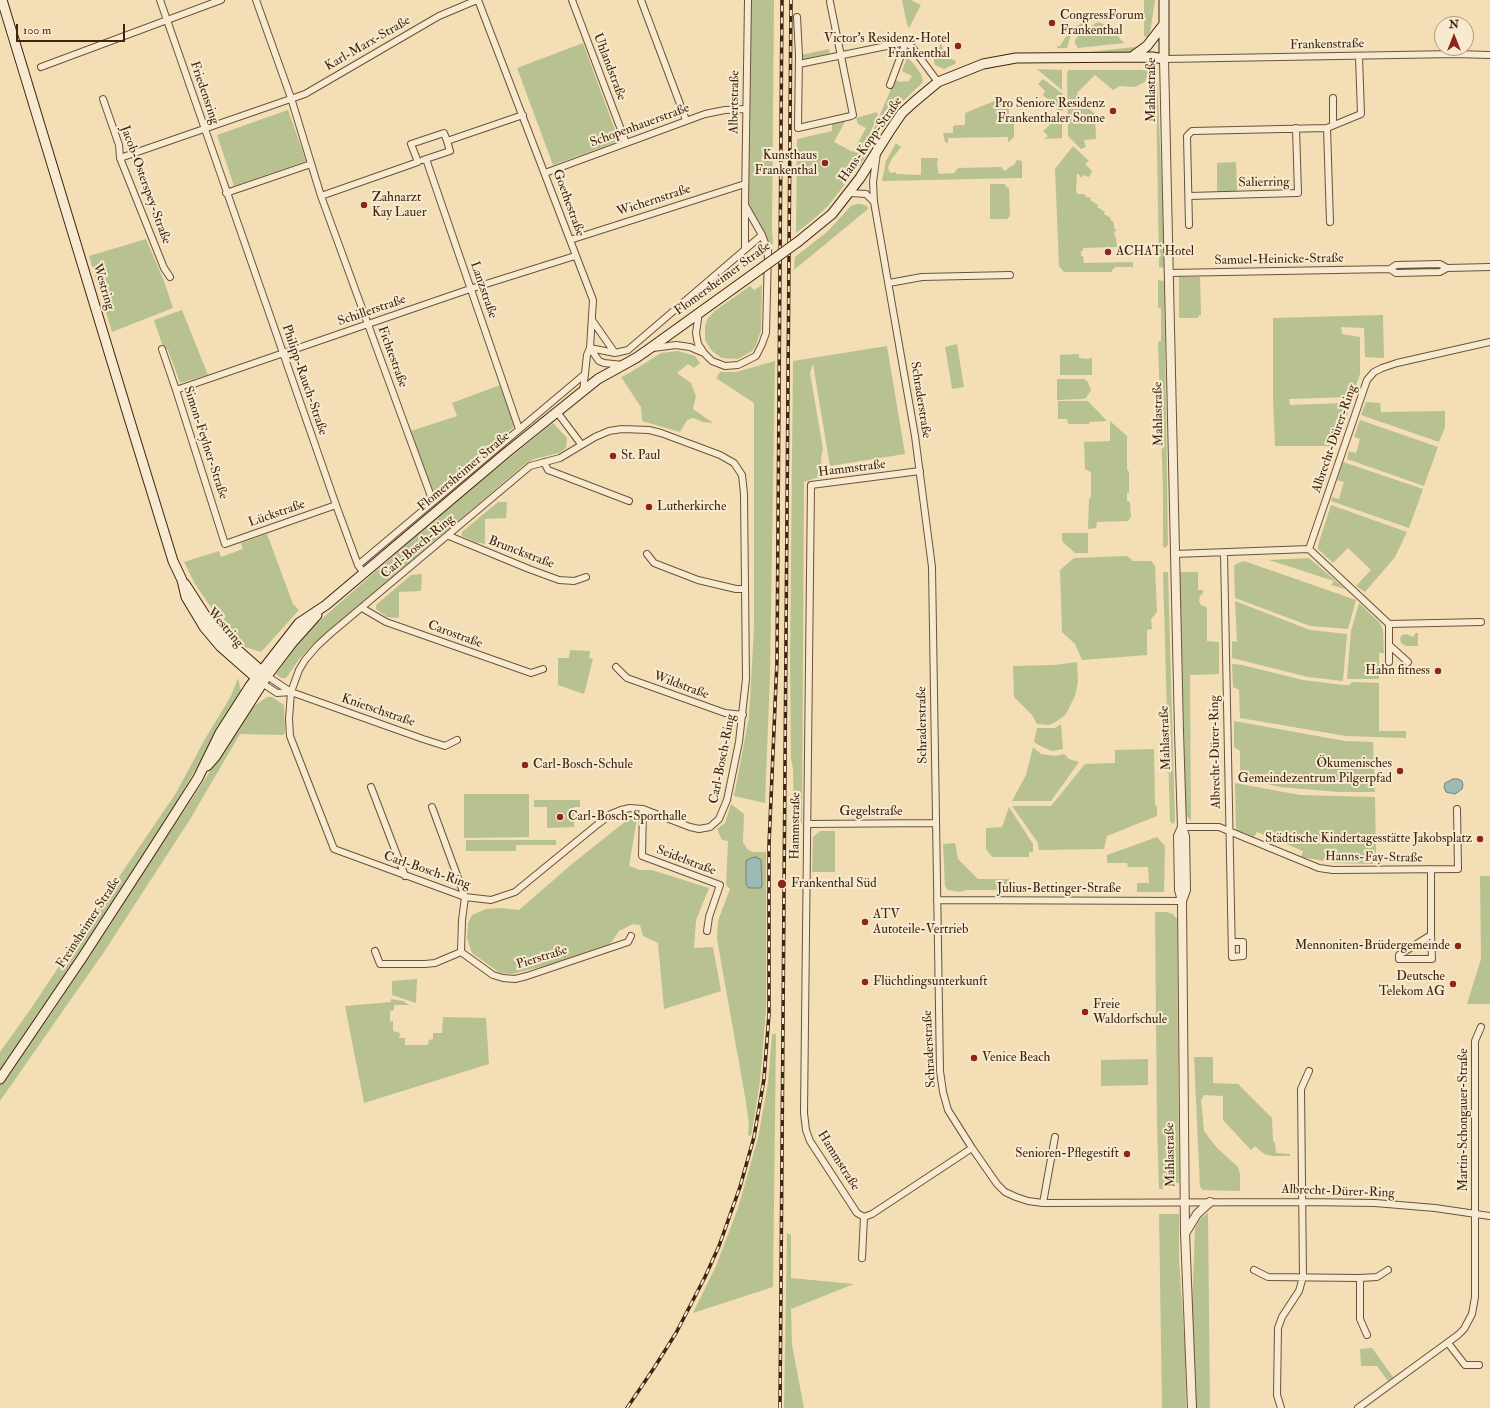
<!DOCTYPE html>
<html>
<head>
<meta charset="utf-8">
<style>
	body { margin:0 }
	#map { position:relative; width:1490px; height:1408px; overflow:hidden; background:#f3deb6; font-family:"IM FELL Double Pica",serif }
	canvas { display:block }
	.north { position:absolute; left:1434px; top:16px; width:40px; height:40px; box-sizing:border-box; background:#f7ead0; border:1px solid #ad9b83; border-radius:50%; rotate:0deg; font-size:11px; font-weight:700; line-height:16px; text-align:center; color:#3f2410 }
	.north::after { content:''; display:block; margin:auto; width:14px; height:18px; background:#8f2418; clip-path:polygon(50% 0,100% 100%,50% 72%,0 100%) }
	.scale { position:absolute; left:16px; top:24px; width:109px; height:18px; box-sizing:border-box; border:2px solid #3f2410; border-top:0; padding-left:5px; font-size:12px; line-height:14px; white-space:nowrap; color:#3f2410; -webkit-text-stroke:3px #f7ead0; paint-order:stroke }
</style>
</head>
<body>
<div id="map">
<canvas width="1490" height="1408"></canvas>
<div class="north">N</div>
<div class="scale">100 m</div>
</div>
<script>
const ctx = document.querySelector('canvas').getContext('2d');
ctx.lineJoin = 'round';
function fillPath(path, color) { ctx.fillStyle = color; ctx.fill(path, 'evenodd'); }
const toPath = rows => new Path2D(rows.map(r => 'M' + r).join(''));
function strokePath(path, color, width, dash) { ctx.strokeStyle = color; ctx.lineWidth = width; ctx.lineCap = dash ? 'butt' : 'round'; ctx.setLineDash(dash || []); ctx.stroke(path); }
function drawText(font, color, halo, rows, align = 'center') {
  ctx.font = font + ' "IM FELL Double Pica",serif'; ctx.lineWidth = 4; ctx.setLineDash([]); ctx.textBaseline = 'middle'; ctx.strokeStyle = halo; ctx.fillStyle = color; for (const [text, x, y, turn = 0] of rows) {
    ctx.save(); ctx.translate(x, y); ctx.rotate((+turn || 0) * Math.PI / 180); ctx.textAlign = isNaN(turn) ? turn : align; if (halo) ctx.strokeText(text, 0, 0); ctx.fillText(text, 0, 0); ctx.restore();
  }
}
fillPath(toPath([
	[750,0,774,0,772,231,773,244,771,245,749,205,748,107],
	[902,0,911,0,921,5,909,28,907,24],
	[1144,0,1155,0,1150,33,1148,38,1144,36],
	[1088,18,1091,18,1088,23,1071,34,1067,48,1057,48,1057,46,1060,46,1068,33],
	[1097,22,1109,26,1124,43,1077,48,1077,45,1075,45,1075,40,1078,36],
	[583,43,619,141,553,165,517,68],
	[941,43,942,45,943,51,946,56,951,59,956,61,955,64,944,69,935,65,934,61,934,57],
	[1143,46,1143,47,1130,53,1089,52],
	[829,49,830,53,801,60,801,55],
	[907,57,913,63,921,74,923,80,922,83,898,106,886,120,860,166,858,165,895,80,901,82,905,81,908,82,912,76,902,71],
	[1037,69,1062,70,1062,90],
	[1068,70,1149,70,1145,82,1135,87,1120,86,1113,90,1095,75,1077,93,1079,100,1095,114,1096,139,1084,140,1086,147,1081,149,1068,136,1067,74],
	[1154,78,1157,78,1162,186,1164,268,1159,267,1156,87,1151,83],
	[1043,79,1063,94,1063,111,1057,110,1057,108,1043,95,1045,91,1038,84],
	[997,100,1002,100,1004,107,1009,109,1009,123,1014,123,1014,137,1010,141,1008,142,1008,137,948,138,948,143,945,142,943,133,953,133,953,126,956,125,965,125,965,113],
	[288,110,306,161,234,186,217,135],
	[877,112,878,115,851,176,829,205,815,218,796,233,797,139,832,131,832,124,846,120,834,142,853,152,866,128,858,124,856,118],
	[1057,114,1062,114,1062,138,1047,139,1044,140,1048,136,1043,131,1058,117],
	[896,143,901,147,891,160,888,168,889,171,891,173,896,172,896,174,921,175,921,158,938,158,937,165,939,174,954,173,958,168,1001,167,1005,171,1011,166,1013,166,1017,160,1022,161,1022,178,882,181,886,161],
	[1073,146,1089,161,1085,164,1092,171,1089,177,1082,175,1082,177,1080,177,1079,174,1077,174,1076,192,1078,194,1084,194,1088,198,1089,197,1091,198,1090,200,1098,205,1097,207,1105,212,1104,214,1111,218,1110,219,1114,223,1114,229,1116,229,1116,231,1114,232,1115,237,1116,237,1117,247,1083,248,1083,251,1081,251,1081,256,1083,256,1084,263,1133,262,1133,267,1115,267,1111,272,1064,272,1059,266,1055,169],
	[1236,162,1237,191,1217,192,1217,163],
	[990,184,1005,184,1006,187,1009,188,1010,216,1007,219,990,219],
	[856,204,861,204,867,206,868,209,794,270,795,257,827,232,851,206],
	[146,239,164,281,173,308,112,332,89,256],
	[1179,277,1200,277,1201,315,1199,315,1198,318,1179,318],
	[1158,280,1164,281,1168,545,1165,548,1163,546,1163,491,1158,342,1161,341,1161,308,1158,308],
	[762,285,761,330,756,345,752,351,738,359,722,358,716,354,711,350,705,340,705,326,708,318,716,310,750,286,754,290],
	[182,310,208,375,180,383,168,350,163,347,154,320],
	[1383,315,1384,358,1365,357,1364,328,1341,327,1342,334,1360,337,1360,374,1352,397,1289,399,1290,405,1347,403,1350,407,1336,446,1275,446,1273,399,1273,318],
	[957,344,964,387,952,389,945,347],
	[887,346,905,454,830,466,813,364,810,373,823,449,821,458,822,476,804,482,802,823,794,823,793,769,791,759,790,660,793,361],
	[678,351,695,356,700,363,694,368,688,364,677,373,691,383,696,396,693,409,713,423,703,422,693,418,687,420,680,432,642,421,641,407,621,377,631,372,661,353],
	[1079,354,1079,358,1089,359,1089,358,1092,358,1092,375,1060,375,1060,355],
	[775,361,770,674,765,803,734,796,749,717,754,628,754,403,716,378,720,372,736,372],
	[1057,379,1084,379,1088,382,1091,390,1086,398,1082,399,1057,400],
	[500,385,515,426,435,493,430,486,411,431,457,416,452,403],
	[1058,401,1088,401,1107,421,1089,422,1089,424,1068,424,1067,419,1058,419],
	[1366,402,1380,403,1381,412,1445,411,1445,427,1439,442,1361,415],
	[1360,420,1438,447,1424,486,1347,459,1349,451,1356,453,1360,439,1354,437],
	[1110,421,1127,436,1127,469,1129,472,1129,493,1127,493,1127,501,1130,502,1131,517,1128,521,1097,522,1096,528,1088,529,1089,500,1091,496,1091,472,1085,469,1084,442,1110,441],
	[553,423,567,438,566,448,559,453,534,459,525,464,314,644,300,658,286,678,281,678,276,674,293,650,317,623,457,500],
	[1343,462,1423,489,1409,528,1331,501,1332,497,1339,499,1344,482,1337,480],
	[498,502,507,502,506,518,485,519,485,544,475,542,462,536,462,532],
	[1331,505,1407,532,1395,557,1365,592,1356,586,1371,570,1348,548,1333,563,1318,549,1318,545],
	[1062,533,1088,533,1088,553,1075,553,1062,541],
	[267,534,293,604,299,610,261,652,245,647,219,619,195,584,184,562,219,551,221,557,243,549,241,543],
	[1127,556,1133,561,1151,561,1155,566,1157,612,1151,619,1152,629,1147,630,1147,655,1082,660,1075,644,1062,632,1060,570,1074,558],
	[1309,558,1345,589,1331,585,1334,581,1269,560],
	[1244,561,1356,600,1348,629,1310,626,1235,598,1234,566,1236,564],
	[1163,572,1168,572,1175,821,1173,824,1170,821],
	[1180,572,1198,572,1198,590,1203,590,1203,593,1200,596,1199,601,1201,605,1206,607,1207,609,1207,641,1219,642,1219,674,1190,675,1191,821,1186,815],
	[422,574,421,591,399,592,399,617,397,618,387,617,376,609,376,605,411,575],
	[1235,601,1310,630,1347,634,1343,681,1308,677,1232,658,1232,641,1237,642],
	[1359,603,1380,623,1383,630,1384,653,1379,653,1379,679,1347,679,1351,631],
	[1415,633,1418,633,1418,646,1406,646,1401,643,1400,638,1402,635,1407,634,1412,637,1415,635],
	[570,650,590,651,589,658,593,659,584,694,558,685,558,658,569,658],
	[1077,662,1078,682,1075,696,1067,712,1064,716,1054,723,1049,725,1037,724,1032,715,1014,697,1013,666,1055,665],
	[1232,664,1242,665,1303,680,1343,685,1349,685,1352,682,1379,683,1379,731,1406,731,1406,738,1346,736,1240,718,1239,690,1233,687],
	[238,678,242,695,211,743,159,832,130,879,0,1073,0,1052,32,1007,85,927,176,793,205,739,231,696],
	[267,697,272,697,284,705,285,733,283,735,240,734,189,821,104,952,0,1101,0,1085,51,1014,112,922,127,896,253,707],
	[1234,721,1345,741,1373,742,1375,792,1338,792,1279,787,1240,777,1240,751,1234,747],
	[1061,724,1063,749,1052,751,1042,747,1034,742,1037,728,1055,728],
	[1033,747,1041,754,1055,756,1064,754,1069,759,1079,762,1051,801,1012,801,1026,775],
	[1154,749,1155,804,1157,807,1157,816,1107,836,1104,849,1039,850,1038,843,1012,806,1051,806,1085,764,1115,763,1115,750],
	[1235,783,1300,795,1375,797,1376,854,1373,864,1336,863,1301,857,1303,851,1257,832,1254,837,1236,830],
	[464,794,529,794,529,837,464,838],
	[534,800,580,800,580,807,574,807,574,827,547,828,547,807,534,807],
	[731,804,744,814,743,842,748,850,753,852,766,852,766,1009,760,1082,751,1136,748,1135,749,1125,746,1102,717,939,718,921,730,889,726,885,728,841,722,840,717,829,725,823],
	[1009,807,1033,844,1033,852,1029,852,1029,857,992,857,986,849,986,828,1002,827],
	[631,817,637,819,629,866,640,870,652,870,709,888,696,920,694,948,713,947,721,991,664,1009,658,943,643,936,640,925,633,924,619,931,610,944,545,966,512,974,500,973,472,953,467,938,468,923,472,915,486,909,501,908,519,910,572,864],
	[820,831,835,831,835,872,812,872,813,837],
	[1157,837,1165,846,1164,892,1137,892,1137,883,1149,883,1148,867,1128,867,1127,863,1107,863,1107,855],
	[466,840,556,840,556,845,516,845,516,851,466,851],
	[955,843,958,859,978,879,1009,879,1009,890,967,890,960,892,948,890,945,886,943,844],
	[1480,876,1490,876,1490,1004,1467,1004,1481,959],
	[1155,912,1166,912,1173,914,1177,919,1179,1183,1168,1183,1164,1189,1159,1189,1157,1125],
	[417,979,416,1003,392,995,392,981],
	[391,999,403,1001,409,1005,394,1005,394,1010,390,1011,390,1022,393,1021,393,1031,400,1033,399,1038,405,1038,405,1045,428,1045,429,1040,433,1039,433,1033,442,1033,443,1017,486,1018,489,1064,364,1103,345,1006,391,1002],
	[772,1034,776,1034,773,1287,693,1313,716,1266,738,1208,758,1138,768,1083],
	[1194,1057,1213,1057,1213,1083,1238,1084,1272,1118,1273,1141,1275,1143,1276,1153,1290,1154,1290,1156,1273,1156,1264,1154,1255,1146,1251,1150,1223,1120,1223,1096,1204,1095,1201,1100,1204,1131,1217,1148,1238,1167,1240,1174,1240,1191,1203,1190,1200,1187],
	[1148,1059,1148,1085,1101,1086,1101,1060],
	[1208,1213,1210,1408,1196,1408,1192,1310,1195,1228,1201,1218],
	[1159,1214,1179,1214,1179,1259,1185,1349,1186,1408,1162,1408],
	[787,1233,791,1235,791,1278,854,1284,791,1309,792,1345,804,1408,784,1408],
	[1372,1348,1393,1377,1388,1381,1377,1366,1361,1366,1360,1349]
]), '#b8c290');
const water = toPath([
	[1453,779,1458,779,1462,781,1463,785,1462,789,1458,792,1455,794,1446,792,1444,787,1445,783,1453,779],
	[756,857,761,860,762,884,761,888,749,888,746,884,746,861,751,858,756,857]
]);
fillPath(water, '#9dbbb5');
strokePath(water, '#777f73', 1);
const minor = toPath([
	[160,0,336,505,358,565,364,573],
	[256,0,291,98,321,196,433,502],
	[478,0,593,300,590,348,587,355,583,392],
	[572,0,626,143],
	[641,0,686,120],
	[797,17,799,55,798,128,851,116,853,115,830,2],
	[906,42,912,47,938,82],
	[1164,59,1454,54,1490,55],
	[799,64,906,42],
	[41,67,221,0],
	[890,85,906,42],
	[1333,98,1333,125],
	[103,99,119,145,120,158,164,268,170,277],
	[1327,128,1330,222],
	[877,153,873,182,874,202,915,436,932,567,940,1071,943,1092,948,1110,972,1148,997,1184,1005,1192,1016,1197,1028,1201,1043,1203,1303,1202,1375,1203,1435,1208,1490,1216],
	[120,158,305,94,439,16,477,0],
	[426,159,519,429],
	[423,160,450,151,447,141],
	[545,173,705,114,725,110,746,109],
	[226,193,311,164],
	[850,193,866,194,874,202],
	[321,196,418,162,411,144,444,133,447,141,523,115],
	[1189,196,1298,193,1296,128],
	[745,206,745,249],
	[1189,225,1187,136,1192,131,1327,128,1361,114,1359,56],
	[570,240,745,184],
	[1390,269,1396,265,1440,264,1447,268],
	[1169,273,1390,269,1396,273,1440,272,1447,268,1490,267],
	[889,283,922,277,1010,275],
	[699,312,696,333,698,344,704,353,712,361,725,366,738,365,756,356,762,344,766,333,768,251,762,235,745,205,748,0],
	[592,320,615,353,628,350,762,235],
	[590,348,599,361,604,363,623,365],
	[590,348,615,353],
	[653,348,676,345,690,347,704,353],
	[162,349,176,390,225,544,336,505],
	[176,390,470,289,575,256],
	[557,412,581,444],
	[622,429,649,430,661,433,720,455,734,463,742,475,744,494,746,679,739,742,727,800,719,819,710,827,699,829,690,827,643,809,630,808,621,810,611,814,598,824,515,892,491,900,465,897,334,849,290,736,289,719,291,692,299,670,305,660,317,646,330,634,530,466,560,458,595,437,609,431,622,429],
	[544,462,548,470,629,501],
	[449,536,529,569,559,580,574,581,586,577],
	[1309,549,1389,624,1481,622],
	[1224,553,1232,957,1243,956,1243,942,1232,942],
	[647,554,654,563,698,580,736,589,745,589],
	[1174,554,1309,549,1367,380,1374,372,1382,368,1397,363,1490,342],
	[358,565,585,374],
	[362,608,386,622,531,673,543,669],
	[1389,645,1408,662],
	[1389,662,1389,624],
	[616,667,627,678,725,713,743,715],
	[267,676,291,692,423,739,445,746,457,740],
	[262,683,277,693,291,692],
	[371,787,405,876],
	[432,807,465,897,462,920,461,952,493,975,503,978,515,979,527,976,628,942,631,936],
	[643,809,642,856,720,885,709,917,707,931],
	[807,824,936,823],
	[1182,827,1219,827,1319,868,1333,870,1458,869,1457,809],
	[1431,869,1431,935,1399,955,1399,959,1432,959,1431,935],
	[937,900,1182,901],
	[375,951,380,964,425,964,435,963,461,952],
	[1043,1203,1055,1137],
	[864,1217,857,1213,810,1141,806,1130,804,1113,811,485,920,471],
	[864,1217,872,1214,972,1148],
	[862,1258,864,1217],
	[1254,1270,1268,1277,1360,1278,1377,1277,1388,1270],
	[1360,1278,1360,1319,1367,1335],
	[1448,1343,1465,1365,1479,1365],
	[1281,1408,1277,1395,1278,1328,1282,1317,1299,1291,1303,1277,1301,1089,1309,1071],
	[1358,1408,1458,1335,1464,1329,1472,1314,1475,1297,1475,1041,1481,1027]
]);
const tertiary = toPath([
	[1164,59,1179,731,1182,827,1185,836,1186,890,1182,901],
	[1182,827,1178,836,1179,890,1182,901,1185,1232,1192,1408],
	[1186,1232,1197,1214,1210,1202]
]);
const secondary = toPath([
	[2,0,129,418,173,561,182,580,186,597,204,627,220,646,262,683],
	[1132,57,1147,46,1164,24],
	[799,241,832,214,860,178,889,132,902,113,914,102,938,82,983,64,1016,58,1152,57,1164,59,1164,0],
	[185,584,205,615,222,636,265,674],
	[207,766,215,757,267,676,292,643,317,615],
	[0,1079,82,958,152,850,198,778,220,733,250,686,299,623,326,605,506,453,598,379,636,358,649,349,759,270]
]);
strokePath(minor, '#6c523a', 8);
strokePath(tertiary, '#6c523a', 10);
strokePath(secondary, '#3f2410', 11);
strokePath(minor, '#f7ead0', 6);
strokePath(tertiary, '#f7ead0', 8);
strokePath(secondary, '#f7ead0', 9);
const rail = toPath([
	[627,1408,654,1368,676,1333,705,1277,719,1246,740,1187,754,1137,764,1079,769,1014,769,845,777,660,782,0],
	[780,1408,791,0]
]);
strokePath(rail, '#3f2410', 3.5);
strokePath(rail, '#f7ead0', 2, [6]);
const secondaryBridge = toPath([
	[759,270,799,241]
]);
strokePath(secondaryBridge, '#3f2410', 11, []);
strokePath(secondaryBridge, '#f7ead0', 9);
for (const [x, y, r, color] of [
	[1052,23,4,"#8f2418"],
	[958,46,4,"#8f2418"],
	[1113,111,4,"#8f2418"],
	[825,163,4,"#8f2418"],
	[364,205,4,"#8f2418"],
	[1108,252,4,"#8f2418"],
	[613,456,4,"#8f2418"],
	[649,507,4,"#8f2418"],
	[1438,671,4,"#8f2418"],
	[525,765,4,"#8f2418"],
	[1400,771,4,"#8f2418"],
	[560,817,4,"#8f2418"],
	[1480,839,4,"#8f2418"],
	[782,884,5,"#8f2418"],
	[865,922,4,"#8f2418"],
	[1458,946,4,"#8f2418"],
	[865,982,4,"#8f2418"],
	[1453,984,4,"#8f2418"],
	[1085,1012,4,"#8f2418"],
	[974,1058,4,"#8f2418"],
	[1127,1154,4,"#8f2418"]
]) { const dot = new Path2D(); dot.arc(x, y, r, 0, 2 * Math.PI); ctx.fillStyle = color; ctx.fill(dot); strokePath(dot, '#f7ead0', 1.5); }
drawText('13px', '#3f2410', '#f7ead0', [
	["CongressForum",1060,16],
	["Frankenthal",1060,31],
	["Victor's Residenz-Hotel",950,39,"right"],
	["Frankenthal",950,54,"right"],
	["Pro Seniore Residenz",1105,104,"right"],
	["Frankenthaler Sonne",1105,119,"right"],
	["Kunsthaus",817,156,"right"],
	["Frankenthal",817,171,"right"],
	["Zahnarzt",372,198],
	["Kay Lauer",372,213],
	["ACHAT Hotel",1116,252],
	["St. Paul",621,456],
	["Lutherkirche",657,507],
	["Hahn fitness",1430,671,"right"],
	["Ökumenisches",1392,764,"right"],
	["Gemeindezentrum Pilgerpfad",1392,779,"right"],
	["Carl-Bosch-Schule",533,765],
	["Carl-Bosch-Sporthalle",568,817],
	["Städtische Kindertagesstätte Jakobsplatz",1472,839,"right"],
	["Frankenthal Süd",791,884],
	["ATV",873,915],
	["Autoteile-Vertrieb",873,930],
	["Mennoniten-Brüdergemeinde",1450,946,"right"],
	["Deutsche",1445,977,"right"],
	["Telekom AG",1445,992,"right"],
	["Flüchtlingsunterkunft",873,982],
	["Freie",1093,1005],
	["Waldorfschule",1093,1020],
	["Venice Beach",982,1058],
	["Senioren-Pflegestift",1119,1154,"right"]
], 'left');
drawText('13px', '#3f2410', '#f7ead0', [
	["Karl-Marx-Straße",368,44,-30],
	["Frankenstraße",1327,45,-1],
	["Uhlandstraße",609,67,69],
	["Mahlastraße",1152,90,-90],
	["Friedensring",204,93,71],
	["Albertstraße",735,102,-89],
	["Schopenhauerstraße",640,126,-20],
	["Hans-Kopp-Straße",871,140,-55],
	["Salierring",1264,183,-1],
	["Jacob-Osterspey-Straße",145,185,70],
	["Wichernstraße",654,201,-18],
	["Goethestraße",568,203,70],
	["Samuel-Heinicke-Straße",1279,260,-1],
	["Flomersheimer Straße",723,279,-36],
	["Westring",103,287,73],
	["Lanzstraße",483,290,71],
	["Schillerstraße",372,311,-19],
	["Fichtestraße",392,357,70],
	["Philipp-Rauch-Straße",304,380,71],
	["Schraderstraße",920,400,81],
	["Mahlastraße",1159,414,-91],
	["Albrecht-Dürer-Ring",1335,439,-71],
	["Simon-Feylner-Straße",205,443,72],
	["Hammstraße",852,469,-7],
	["Flomersheimer Straße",464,472,-40],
	["Lückstraße",277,514,-19],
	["Carl-Bosch-Ring",418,547,-40],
	["Brunckstraße",521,553,21],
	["Westring",225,628,49],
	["Carostraße",455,635,20],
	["Wildstraße",681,686,20],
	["Knietschstraße",378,711,19],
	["Schraderstraße",923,725,-91],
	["Mahlastraße",1166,738,-92],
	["Albrecht-Dürer-Ring",1216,752,-91],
	["Carl-Bosch-Ring",723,759,-79],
	["Gegelstraße",871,812],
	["Hammstraße",796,826,-89],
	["Hanns-Fay-Straße",1374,858,1],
	["Seidelstraße",686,861,21],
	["Carl-Bosch-Ring",427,871,19],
	["Julius-Bettinger-Straße",1059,889],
	["Freinsheimer Straße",89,923,-57],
	["Pierstraße",542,958,-17],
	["Schraderstraße",930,1049,-93],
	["Martin-Schongauer-Straße",1464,1120,-90],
	["Mahlastraße",1171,1155,-91],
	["Hammstraße",838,1161,58],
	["Albrecht-Dürer-Ring",1338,1192,2]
]);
</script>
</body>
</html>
